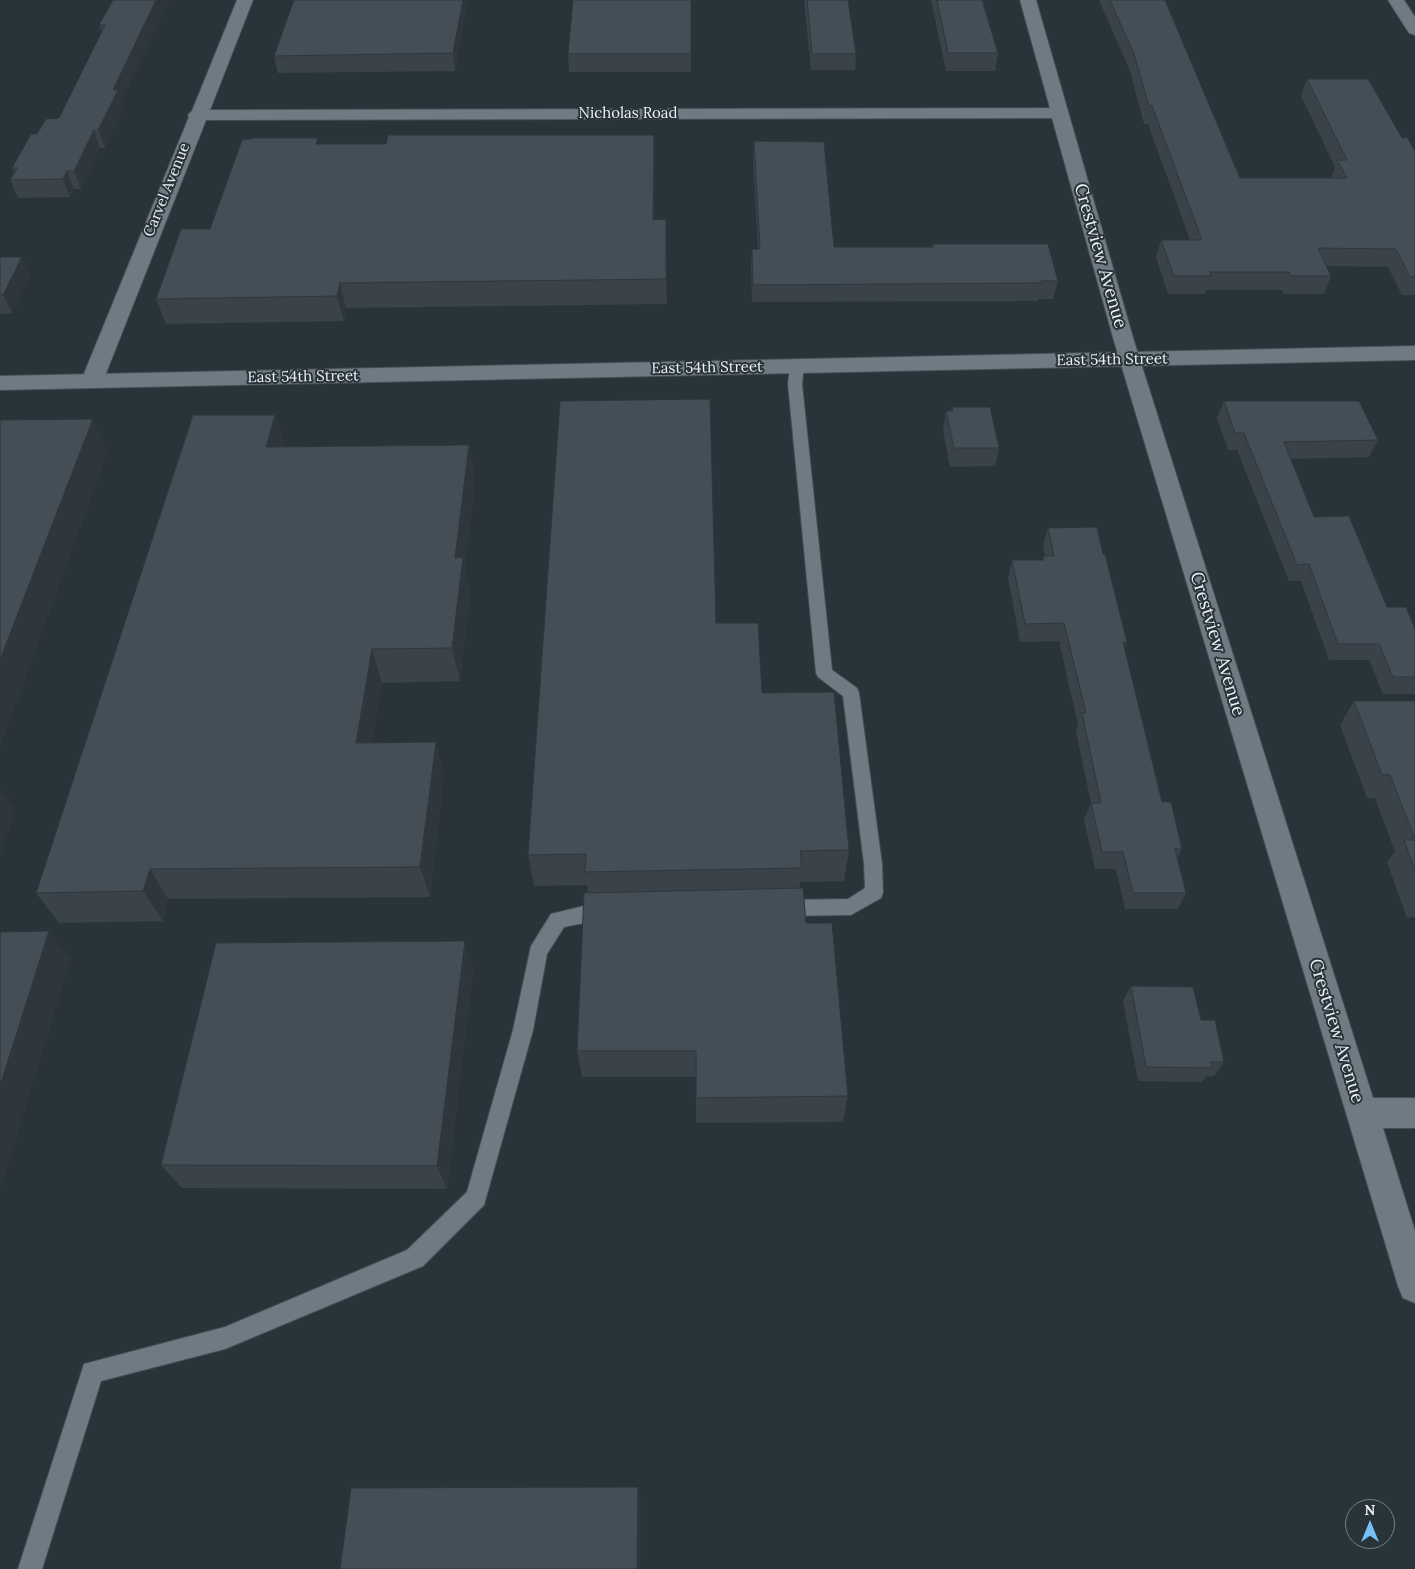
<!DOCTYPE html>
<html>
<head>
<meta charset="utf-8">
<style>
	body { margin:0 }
	#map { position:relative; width:1415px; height:1569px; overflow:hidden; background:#29333a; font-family:Lora,serif }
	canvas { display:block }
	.north { position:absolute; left:1345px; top:1499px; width:50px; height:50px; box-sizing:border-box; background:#29333a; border:1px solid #777f85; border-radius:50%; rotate:0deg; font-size:14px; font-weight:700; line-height:20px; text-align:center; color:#ebf1f6 }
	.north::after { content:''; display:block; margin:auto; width:18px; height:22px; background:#75c0f6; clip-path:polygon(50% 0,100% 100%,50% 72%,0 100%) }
</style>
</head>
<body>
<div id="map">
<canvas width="1415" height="1569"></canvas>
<div class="north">N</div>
</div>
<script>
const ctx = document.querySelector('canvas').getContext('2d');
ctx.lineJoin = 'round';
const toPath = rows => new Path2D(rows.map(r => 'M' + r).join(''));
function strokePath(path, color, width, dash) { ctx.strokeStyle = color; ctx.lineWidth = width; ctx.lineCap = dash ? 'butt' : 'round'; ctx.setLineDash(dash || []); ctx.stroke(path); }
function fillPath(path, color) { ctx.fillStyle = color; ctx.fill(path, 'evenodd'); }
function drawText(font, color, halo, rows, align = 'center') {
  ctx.font = font + ' Lora,serif'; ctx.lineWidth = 4; ctx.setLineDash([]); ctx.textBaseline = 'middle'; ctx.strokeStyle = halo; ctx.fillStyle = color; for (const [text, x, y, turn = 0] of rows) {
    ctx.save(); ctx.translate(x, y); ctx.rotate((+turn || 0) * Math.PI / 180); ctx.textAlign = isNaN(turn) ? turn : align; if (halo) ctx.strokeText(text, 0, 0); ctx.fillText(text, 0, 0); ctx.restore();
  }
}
const service = toPath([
	[797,362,804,366,802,384,832,670,857,688,859,693,882,864,883,892,881,898,851,915,781,916,774,914,772,908,774,902,781,900,848,899,865,888,864,864,843,696,818,677,816,673,788,384,790,366,797,362],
	[607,903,614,905,616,911,614,917,564,927,547,954,533,1030,484,1205,423,1266,225,1349,101,1381,42,1569,18,1569,84,1364,225,1327,407,1250,467,1192,513,1030,531,946,551,914,592,904,607,903]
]);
const minor = toPath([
	[237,0,253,0,210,110,1050,108,1020,0,1036,0,1134,341,1373,1098,1415,1098,1415,1128,1383,1128,1415,1231,1415,1303,1403,1298,1398,1286,1114,341,1052,118,206,120,103,381,100,386,92,388,84,386,81,381,189,117,188,115,192,111,237,0],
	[1388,0,1404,0,1415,17,1415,35,1409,33,1388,0]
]);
const tertiary = toPath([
	[1415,346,1415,360,0,390,0,376,1415,346]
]);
strokePath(service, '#454e54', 2);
strokePath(minor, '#454e54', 2);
strokePath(tertiary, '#454e54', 2);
fillPath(service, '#6f7a83');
fillPath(minor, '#6f7a83');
fillPath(tertiary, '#6f7a83');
fillPath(toPath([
	[113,0,169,0,122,100,124,107,105,148,100,148,81,189,74,189,70,197,18,198,10,180,14,172,12,168,37,134,59,118,102,32,99,25],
	[294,0,468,0,455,71,278,73,274,56],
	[691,0,691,72,569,72,568,54],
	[804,0,848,0,856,54,855,70,811,70],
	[931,0,983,0,998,53,995,71,946,71],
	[1099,0,1165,0,1240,178,1331,178,1335,167,1301,96,1307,79,1402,138,1415,151,1415,295,1402,295,1388,267,1327,266,1331,276,1324,294,1284,294,1282,290,1206,290,1205,294,1168,294,1156,258,1161,240,1190,240,1148,124,1144,124,1130,71],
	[754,141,834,247,932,247,932,244,1058,281,1053,299,1038,299,1038,301,752,302,751,267,752,249,758,249,753,159],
	[320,144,655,160,654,220,666,244,667,304,346,308,344,321,166,324,156,299,210,229],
	[0,257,22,257,30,276,12,313,0,314],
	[1224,401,1378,440,1369,457,1290,459,1314,517,1387,607,1415,629,1415,694,1383,694,1369,660,1329,660,1301,581,1289,581,1237,450,1228,450,1217,418],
	[952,407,999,448,995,466,950,467,943,430,946,411,951,411],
	[275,415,285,447,469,445,475,480,465,568,470,592,460,681,382,683,372,743,444,775,430,897,168,899,163,921,59,923,36,893],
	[1048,528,1103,554,1127,642,1124,649,1162,802,1182,849,1177,858,1186,893,1178,909,1125,909,1116,869,1095,869,1084,820,1091,803,1076,731,1078,725,1059,641,1020,642,1008,578,1012,560,1042,560,1043,556,1045,556,1043,546],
	[716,623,762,693,849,850,844,881,800,882,800,888,806,923,848,1096,843,1122,696,1123,696,1077,582,1077,577,1051,588,893,587,885,534,886,528,855],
	[1354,701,1415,701,1415,917,1407,918,1387,862,1395,852,1375,798,1367,798,1340,725],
	[473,970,447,1189,182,1188,161,1165],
	[1131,986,1201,1020,1224,1062,1214,1076,1206,1076,1202,1082,1138,1081,1123,1001]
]), '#3a434a');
fillPath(toPath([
	[156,0,169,0,122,100,124,107,105,148,98,130,113,90],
	[463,0,468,0,455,71,453,53],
	[94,130,100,148,81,189,74,171],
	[654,135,655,160,654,245,653,220],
	[318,138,324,162,316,144],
	[67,171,74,189,70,197,63,179],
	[666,219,666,244,667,304,666,279],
	[22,257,30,276,12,313,3,295],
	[340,283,346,308,344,321,337,296],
	[275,415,286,450,266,447],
	[93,419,108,452,0,748,0,660],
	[469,445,475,480,465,568,470,592,460,681,452,648,455,558],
	[372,649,382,683,367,776,356,743],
	[436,742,444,775,430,897,420,867],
	[0,788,16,810,0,856],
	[150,869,168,899,163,921,143,891],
	[49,931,71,959,0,1192,0,1086],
	[465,941,473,970,447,1189,437,1166],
	[638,1487,641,1499,640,1569,637,1569]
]), '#30373c');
const building = toPath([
	[113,0,156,0,113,90,118,90,98,130,94,130,74,171,67,171,63,179,10,180,17,168,12,168,31,134,37,134,46,119,59,118,105,25,99,25,113,0],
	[294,0,463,0,453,53,274,56,294,0],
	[573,0,691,0,691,54,568,54,573,0],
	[807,0,848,0,856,54,812,54,807,0],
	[937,0,982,0,998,53,948,53,937,0],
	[1110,0,1165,0,1240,178,1347,178,1337,160,1347,160,1307,79,1368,79,1402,138,1407,137,1415,151,1415,277,1410,277,1396,249,1318,248,1331,276,1291,276,1289,272,1210,272,1211,276,1174,276,1161,240,1202,240,1152,106,1149,106,1134,54,1110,0],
	[388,135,654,135,653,220,666,219,666,279,340,283,337,296,156,299,181,229,210,229,242,140,251,139,252,138,318,138,316,144,386,144,388,135],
	[754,141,824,142,834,247,933,247,932,244,1048,244,1058,281,1041,281,1042,283,753,285,752,249,760,249,754,141],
	[0,257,22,257,3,295,0,295,0,257],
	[710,399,716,623,758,623,762,693,834,692,849,850,800,851,802,868,585,872,586,854,528,855,560,401,710,399],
	[1224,401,1359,401,1378,440,1284,442,1314,517,1349,516,1387,607,1406,607,1415,629,1415,677,1393,677,1379,644,1338,644,1309,564,1297,565,1244,433,1235,433,1224,401],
	[952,407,990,407,999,448,954,448,946,411,953,411,952,407],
	[193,415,275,415,266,447,469,445,455,558,463,557,452,648,372,649,356,743,436,742,420,867,150,869,143,891,36,893,193,415],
	[93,419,0,660,0,420,93,419],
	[1097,527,1103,554,1105,554,1127,642,1123,642,1162,802,1171,802,1182,849,1175,849,1186,893,1133,893,1123,852,1102,852,1091,803,1101,803,1082,713,1086,713,1064,623,1025,624,1012,560,1044,560,1043,556,1054,556,1048,528,1097,527],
	[1354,701,1415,701,1415,839,1390,775,1382,775,1354,701],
	[1404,840,1415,840,1415,870,1404,840],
	[803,888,806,923,832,923,848,1096,696,1098,696,1051,577,1051,584,893,803,888],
	[49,931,0,1086,0,934,1,932,49,931],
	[465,941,437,1166,161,1165,216,943,465,941],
	[1131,986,1193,987,1201,1020,1215,1020,1224,1062,1210,1062,1212,1068,1146,1067,1131,986],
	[638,1487,637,1569,340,1569,351,1488,638,1487]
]);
fillPath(building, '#444e56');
strokePath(building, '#30373c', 1);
drawText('15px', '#ebf1f6', '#29333a', [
	["Nicholas Road",628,114],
	["Carvel Avenue",167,190,-68],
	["East 54th Street",1112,360,-1],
	["East 54th Street",707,368,-1],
	["East 54th Street",303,377,-1]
]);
drawText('18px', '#ebf1f6', '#29333a', [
	["Crestview Avenue",1100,256,74],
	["Crestview Avenue",1217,644,73],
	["Crestview Avenue",1336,1031,73]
]);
</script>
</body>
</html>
